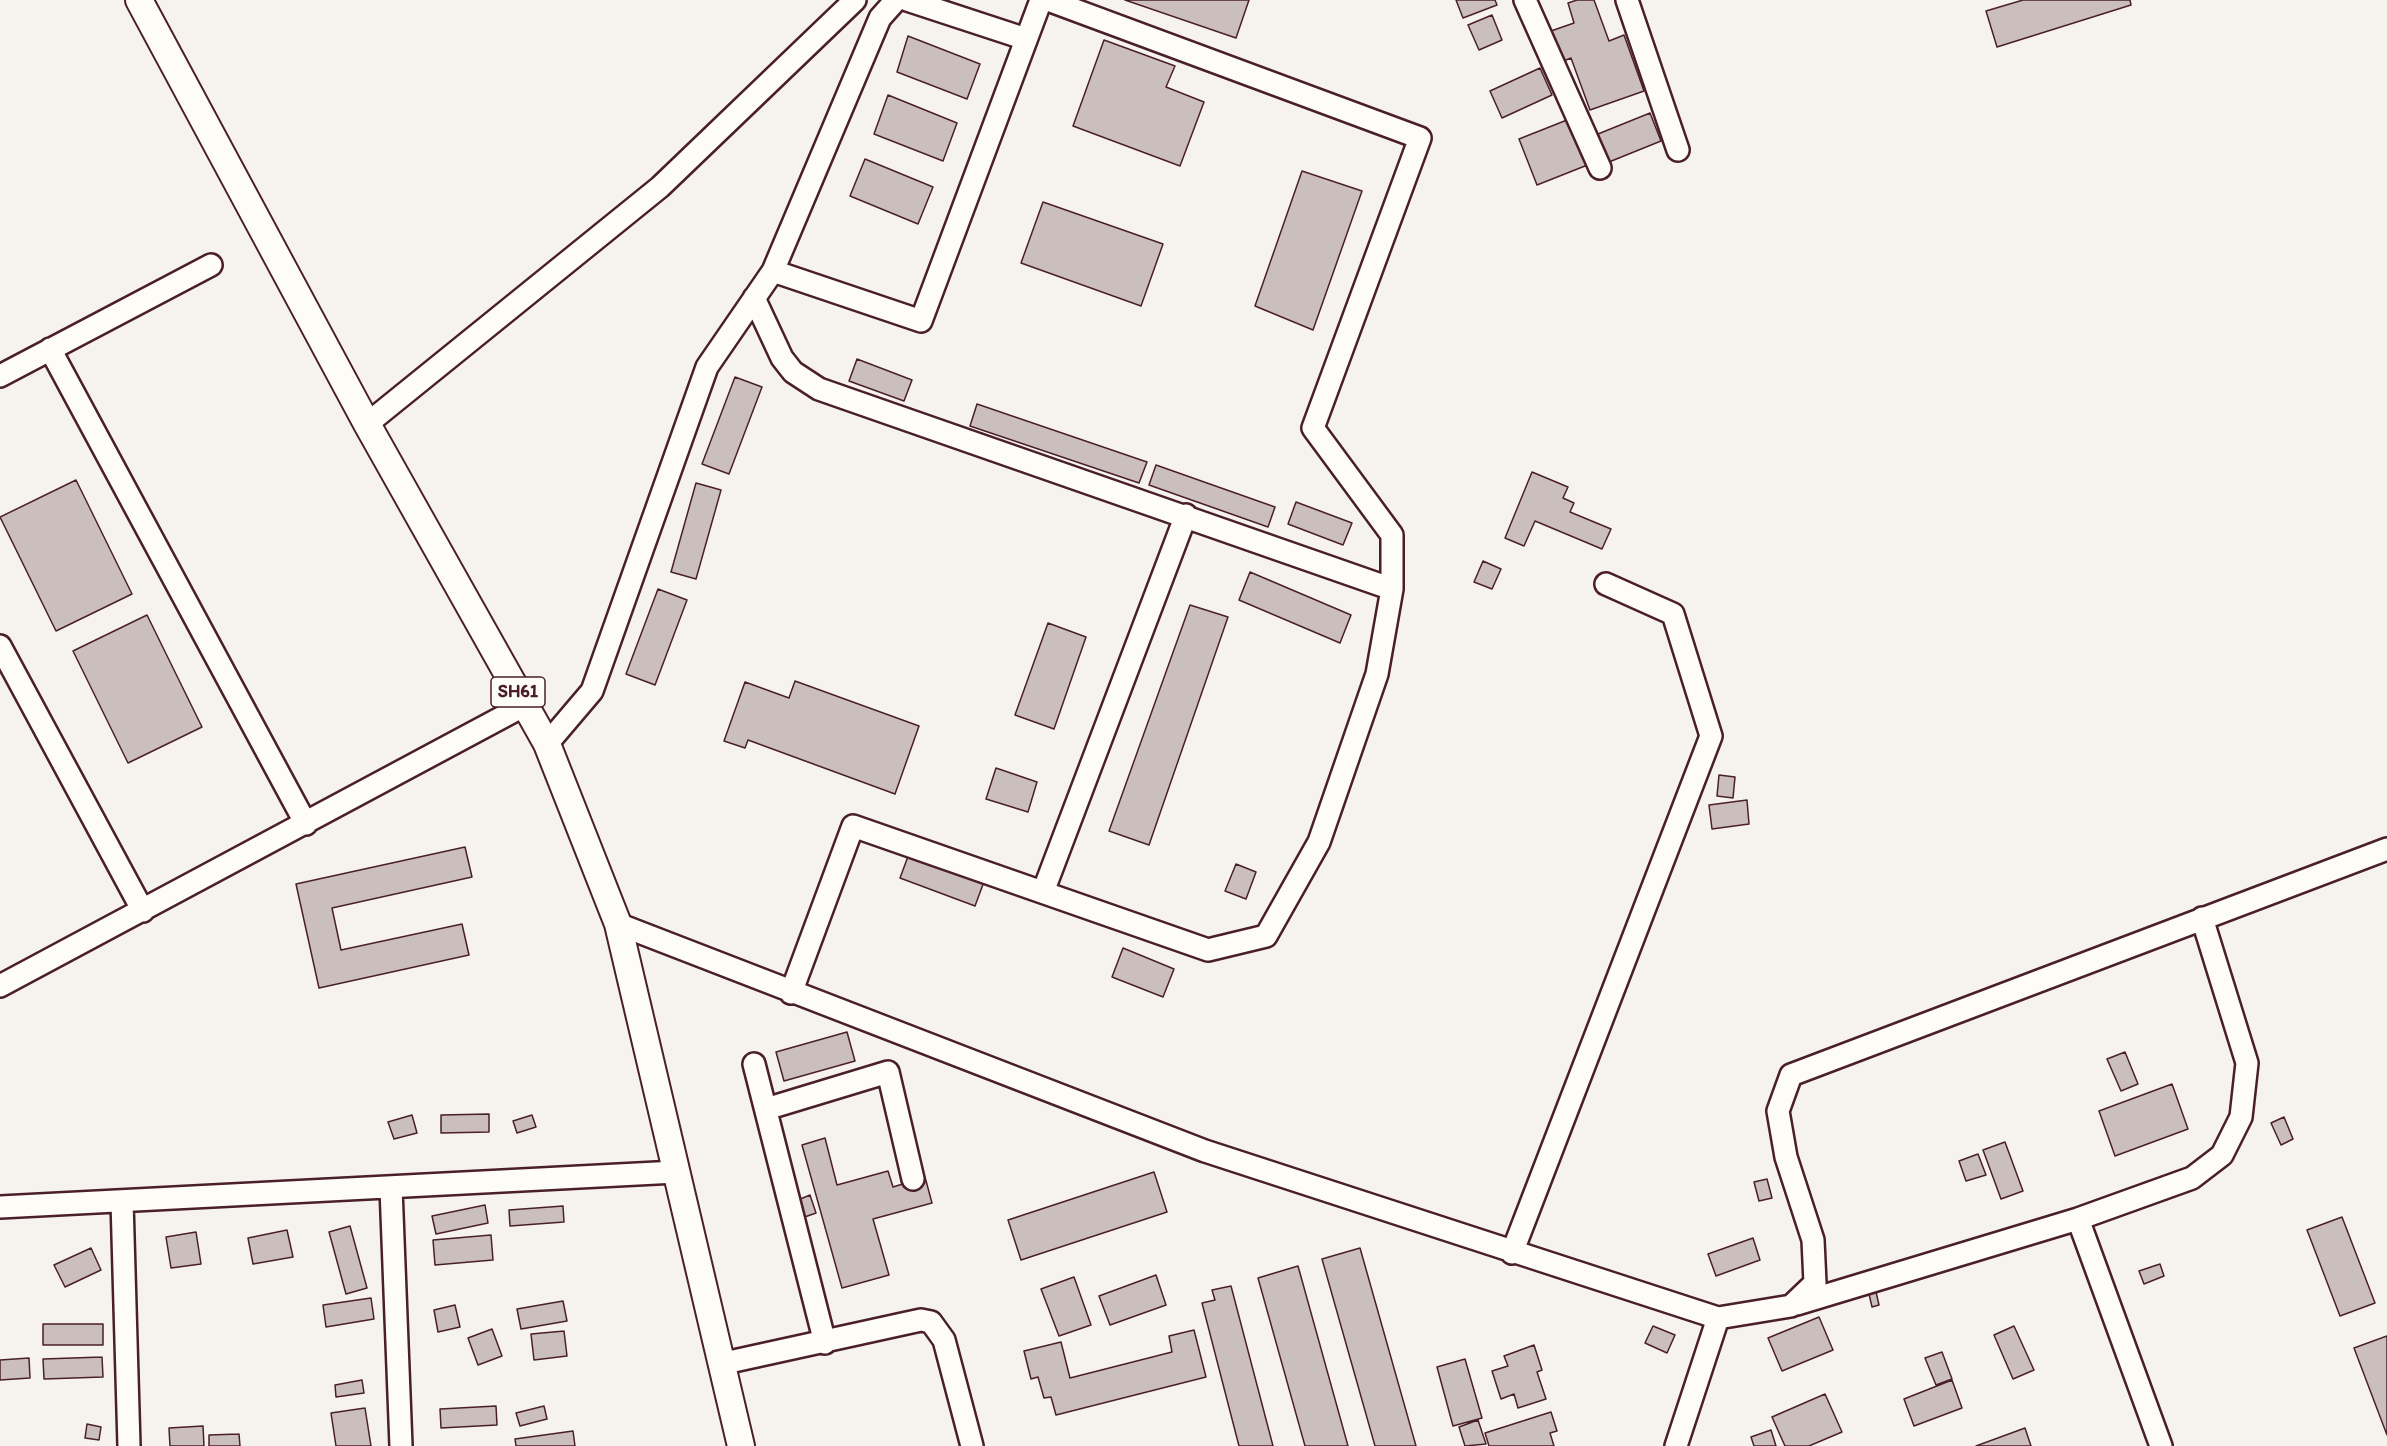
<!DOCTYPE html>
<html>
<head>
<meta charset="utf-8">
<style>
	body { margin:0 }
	canvas { display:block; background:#f6f3ef }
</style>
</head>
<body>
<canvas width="2387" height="1446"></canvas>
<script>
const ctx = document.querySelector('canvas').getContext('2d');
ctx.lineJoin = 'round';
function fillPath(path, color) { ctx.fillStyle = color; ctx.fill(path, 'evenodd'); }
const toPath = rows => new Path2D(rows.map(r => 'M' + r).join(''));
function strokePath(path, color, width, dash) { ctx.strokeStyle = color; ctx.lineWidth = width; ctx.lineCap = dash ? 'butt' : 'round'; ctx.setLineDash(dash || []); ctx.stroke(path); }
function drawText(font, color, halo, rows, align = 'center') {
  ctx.font = font + ' Itim,sans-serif'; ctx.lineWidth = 4.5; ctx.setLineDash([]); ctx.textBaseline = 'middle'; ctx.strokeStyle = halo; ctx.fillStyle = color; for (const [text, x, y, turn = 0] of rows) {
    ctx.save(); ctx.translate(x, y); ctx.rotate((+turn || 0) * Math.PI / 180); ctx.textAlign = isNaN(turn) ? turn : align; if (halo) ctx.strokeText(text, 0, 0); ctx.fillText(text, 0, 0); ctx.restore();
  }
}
const building = toPath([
	[1125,0,1249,0,1236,38,1125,0],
	[1456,0,1495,0,1497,5,1463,18,1456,0],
	[1577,0,1594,0,1609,41,1624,35,1644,91,1590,110,1571,58,1561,62,1551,31,1574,23,1568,3,1577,0],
	[2023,0,2130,0,2131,5,1997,47,1986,11,2023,0],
	[1492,15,1502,40,1479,50,1468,25,1492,15],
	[908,36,980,64,967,99,897,72,908,36],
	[1104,40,1175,66,1166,87,1204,102,1180,166,1073,126,1104,40],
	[1540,68,1552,95,1502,118,1490,91,1540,68],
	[888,95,957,123,943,161,874,134,888,95],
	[1650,113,1661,141,1609,162,1598,134,1650,113],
	[1572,118,1590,164,1537,185,1519,139,1572,118],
	[865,159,933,187,918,224,850,196,865,159],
	[1302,171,1362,191,1313,330,1255,306,1302,171],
	[1043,202,1163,244,1141,306,1021,263,1043,202],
	[857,359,912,380,904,401,849,381,857,359],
	[735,377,762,387,729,474,702,464,735,377],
	[977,404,1147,462,1139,483,970,426,977,404],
	[1156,465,1275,507,1268,527,1149,485,1156,465],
	[1532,472,1568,487,1563,498,1574,503,1570,512,1611,529,1602,549,1535,521,1524,546,1505,538,1532,472],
	[76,480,132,594,56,631,0,517,76,480],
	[696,483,721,490,696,579,671,572,696,483],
	[1296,502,1352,523,1343,545,1288,524,1296,502],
	[1483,561,1501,569,1492,589,1474,582,1483,561],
	[1250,572,1351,615,1340,643,1239,600,1250,572],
	[658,589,687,600,655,685,626,674,658,589],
	[1190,605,1228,617,1149,845,1109,831,1190,605],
	[147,615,202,727,128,763,73,651,147,615],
	[1048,623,1086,637,1054,729,1015,715,1048,623],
	[795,681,919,726,895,794,748,740,745,748,724,741,745,682,789,698,795,681],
	[996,768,1037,782,1028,812,986,799,996,768],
	[1719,775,1735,777,1733,798,1717,796,1719,775],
	[1747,800,1749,824,1712,829,1709,805,1747,800],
	[465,847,472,877,332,908,341,950,462,924,469,955,319,988,296,884,465,847],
	[910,851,985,879,975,906,900,878,910,851],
	[1236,864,1256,872,1246,899,1225,891,1236,864],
	[1123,948,1174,969,1163,997,1112,977,1123,948],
	[847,1032,855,1061,784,1081,776,1052,847,1032],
	[2125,1052,2138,1084,2121,1091,2107,1059,2125,1052],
	[2172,1084,2188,1129,2115,1156,2099,1111,2172,1084],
	[489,1114,489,1132,441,1133,441,1115,489,1114],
	[412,1115,417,1133,394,1139,388,1122,412,1115],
	[532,1115,536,1127,517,1133,513,1121,532,1115],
	[2284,1117,2293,1139,2281,1145,2271,1123,2284,1117],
	[825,1138,837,1185,888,1171,893,1187,925,1177,932,1203,873,1219,889,1275,842,1288,802,1145,825,1138],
	[2005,1142,2023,1191,2001,1199,1983,1150,2005,1142],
	[1978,1154,1986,1175,1966,1181,1959,1161,1978,1154],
	[1154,1172,1167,1212,1021,1260,1008,1220,1154,1172],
	[1767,1179,1772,1198,1759,1201,1754,1182,1767,1179],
	[810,1195,816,1213,799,1219,793,1202,810,1195],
	[485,1205,488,1223,436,1234,432,1216,485,1205],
	[563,1206,564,1222,510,1226,509,1210,563,1206],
	[2342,1217,2375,1303,2340,1316,2307,1230,2342,1217],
	[350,1226,367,1288,346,1294,329,1232,350,1226],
	[287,1230,293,1257,253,1264,248,1238,287,1230],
	[196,1232,201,1264,171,1268,166,1237,196,1232],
	[491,1235,493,1260,435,1265,433,1240,491,1235],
	[1753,1238,1760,1260,1716,1276,1708,1254,1753,1238],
	[91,1248,101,1270,65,1287,54,1265,91,1248],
	[1360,1248,1416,1446,1375,1446,1322,1259,1360,1248],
	[2160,1264,2164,1276,2144,1284,2139,1271,2160,1264],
	[1298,1266,1348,1446,1305,1446,1258,1278,1298,1266],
	[1156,1275,1166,1305,1110,1325,1099,1296,1156,1275],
	[1074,1277,1091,1325,1059,1336,1041,1289,1074,1277],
	[1231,1286,1273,1446,1239,1446,1202,1303,1215,1300,1212,1290,1231,1286],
	[1876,1292,1879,1305,1872,1307,1869,1294,1876,1292],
	[371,1298,374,1319,326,1327,323,1305,371,1298],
	[563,1301,567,1321,521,1329,517,1309,563,1301],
	[455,1305,460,1327,438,1332,434,1310,455,1305],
	[1819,1317,1833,1350,1782,1371,1768,1338,1819,1317],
	[43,1324,103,1324,103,1345,43,1345,43,1324],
	[1653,1326,1675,1335,1667,1353,1645,1343,1653,1326],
	[2014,1326,2034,1370,2013,1379,1994,1335,2014,1326],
	[492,1329,502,1356,478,1365,468,1338,492,1329],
	[1194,1330,1206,1377,1056,1415,1051,1397,1044,1398,1038,1377,1031,1379,1024,1351,1061,1342,1070,1378,1172,1352,1169,1336,1194,1330],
	[564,1331,567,1356,534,1360,531,1334,564,1331],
	[2387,1336,2387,1435,2354,1348,2387,1336],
	[1534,1345,1542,1370,1537,1372,1546,1399,1518,1408,1514,1394,1501,1399,1492,1371,1508,1366,1504,1356,1534,1345],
	[1942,1352,1952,1379,1936,1385,1925,1358,1942,1352],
	[102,1357,103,1377,44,1379,43,1359,102,1357],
	[29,1358,30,1378,0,1380,0,1360,29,1358],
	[1465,1359,1482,1418,1453,1426,1437,1367,1465,1359],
	[362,1380,364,1393,336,1397,335,1385,362,1380],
	[1952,1380,1962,1408,1914,1426,1904,1399,1952,1380],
	[1825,1394,1842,1432,1809,1446,1785,1446,1772,1417,1825,1394],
	[496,1406,497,1425,441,1428,440,1409,496,1406],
	[544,1406,547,1419,520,1426,516,1413,544,1406],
	[365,1408,371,1446,336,1446,331,1413,365,1408],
	[1551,1412,1557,1431,1550,1433,1554,1446,1489,1446,1485,1433,1551,1412],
	[1478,1420,1486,1444,1465,1446,1459,1427,1478,1420],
	[87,1424,101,1427,99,1440,85,1438,87,1424],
	[203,1426,204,1446,170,1446,169,1428,203,1426],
	[2025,1428,2031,1446,1976,1446,2025,1428],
	[1771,1430,1776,1446,1754,1446,1751,1437,1771,1430],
	[573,1431,575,1446,516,1446,515,1439,573,1431],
	[239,1434,240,1446,209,1446,209,1435,239,1434]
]);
fillPath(building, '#cbbfbe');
strokePath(building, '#4a1f2b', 1.5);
const minor = toPath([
	[907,0,1026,39],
	[1525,0,1600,168],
	[1627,0,1678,150],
	[773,271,921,321,1041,0],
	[754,298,782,358,793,372,819,389,1392,589],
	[50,349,306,824],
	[0,376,211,265],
	[367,424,660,187,855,0],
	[0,646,143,911],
	[547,744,592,691,707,367,773,271,880,18,896,0],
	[1043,892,1186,515],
	[618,924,1205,1151,1718,1318,1791,1306,1815,1283,1813,1240,1786,1157,1778,1111,1791,1075,2387,849],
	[0,986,525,705],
	[791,993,853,826,1208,950,1266,936,1319,842,1377,674,1392,589,1392,535,1313,428,1420,138,1048,0],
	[754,1064,825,1343],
	[766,1109,888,1072,913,1179],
	[391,1188,401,1446],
	[122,1201,129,1446],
	[0,1207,676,1172],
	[1512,1253,1711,736,1673,614,1606,584],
	[1797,1304,2078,1219],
	[720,1364,907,1323,921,1320,931,1322,944,1340,972,1446],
	[1676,1446,1718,1318],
	[2161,1446,2078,1219,2192,1178,2222,1155,2241,1117,2247,1063,2202,918]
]);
const major = toPath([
	[139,0,367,424,547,744,618,924,741,1446]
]);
strokePath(minor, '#4a1f2b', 26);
strokePath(major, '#4a1f2b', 30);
strokePath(minor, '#fdfcf7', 21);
strokePath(major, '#fdfcf7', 26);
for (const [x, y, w] of [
	[518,692,54]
]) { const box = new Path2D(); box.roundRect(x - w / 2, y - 15, w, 30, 4.5); ctx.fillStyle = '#fdfcf7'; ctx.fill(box); strokePath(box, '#4a1f2b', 1.5); }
drawText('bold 18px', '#4a1f2b', null, [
	["SH61",518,692]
]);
</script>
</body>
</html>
